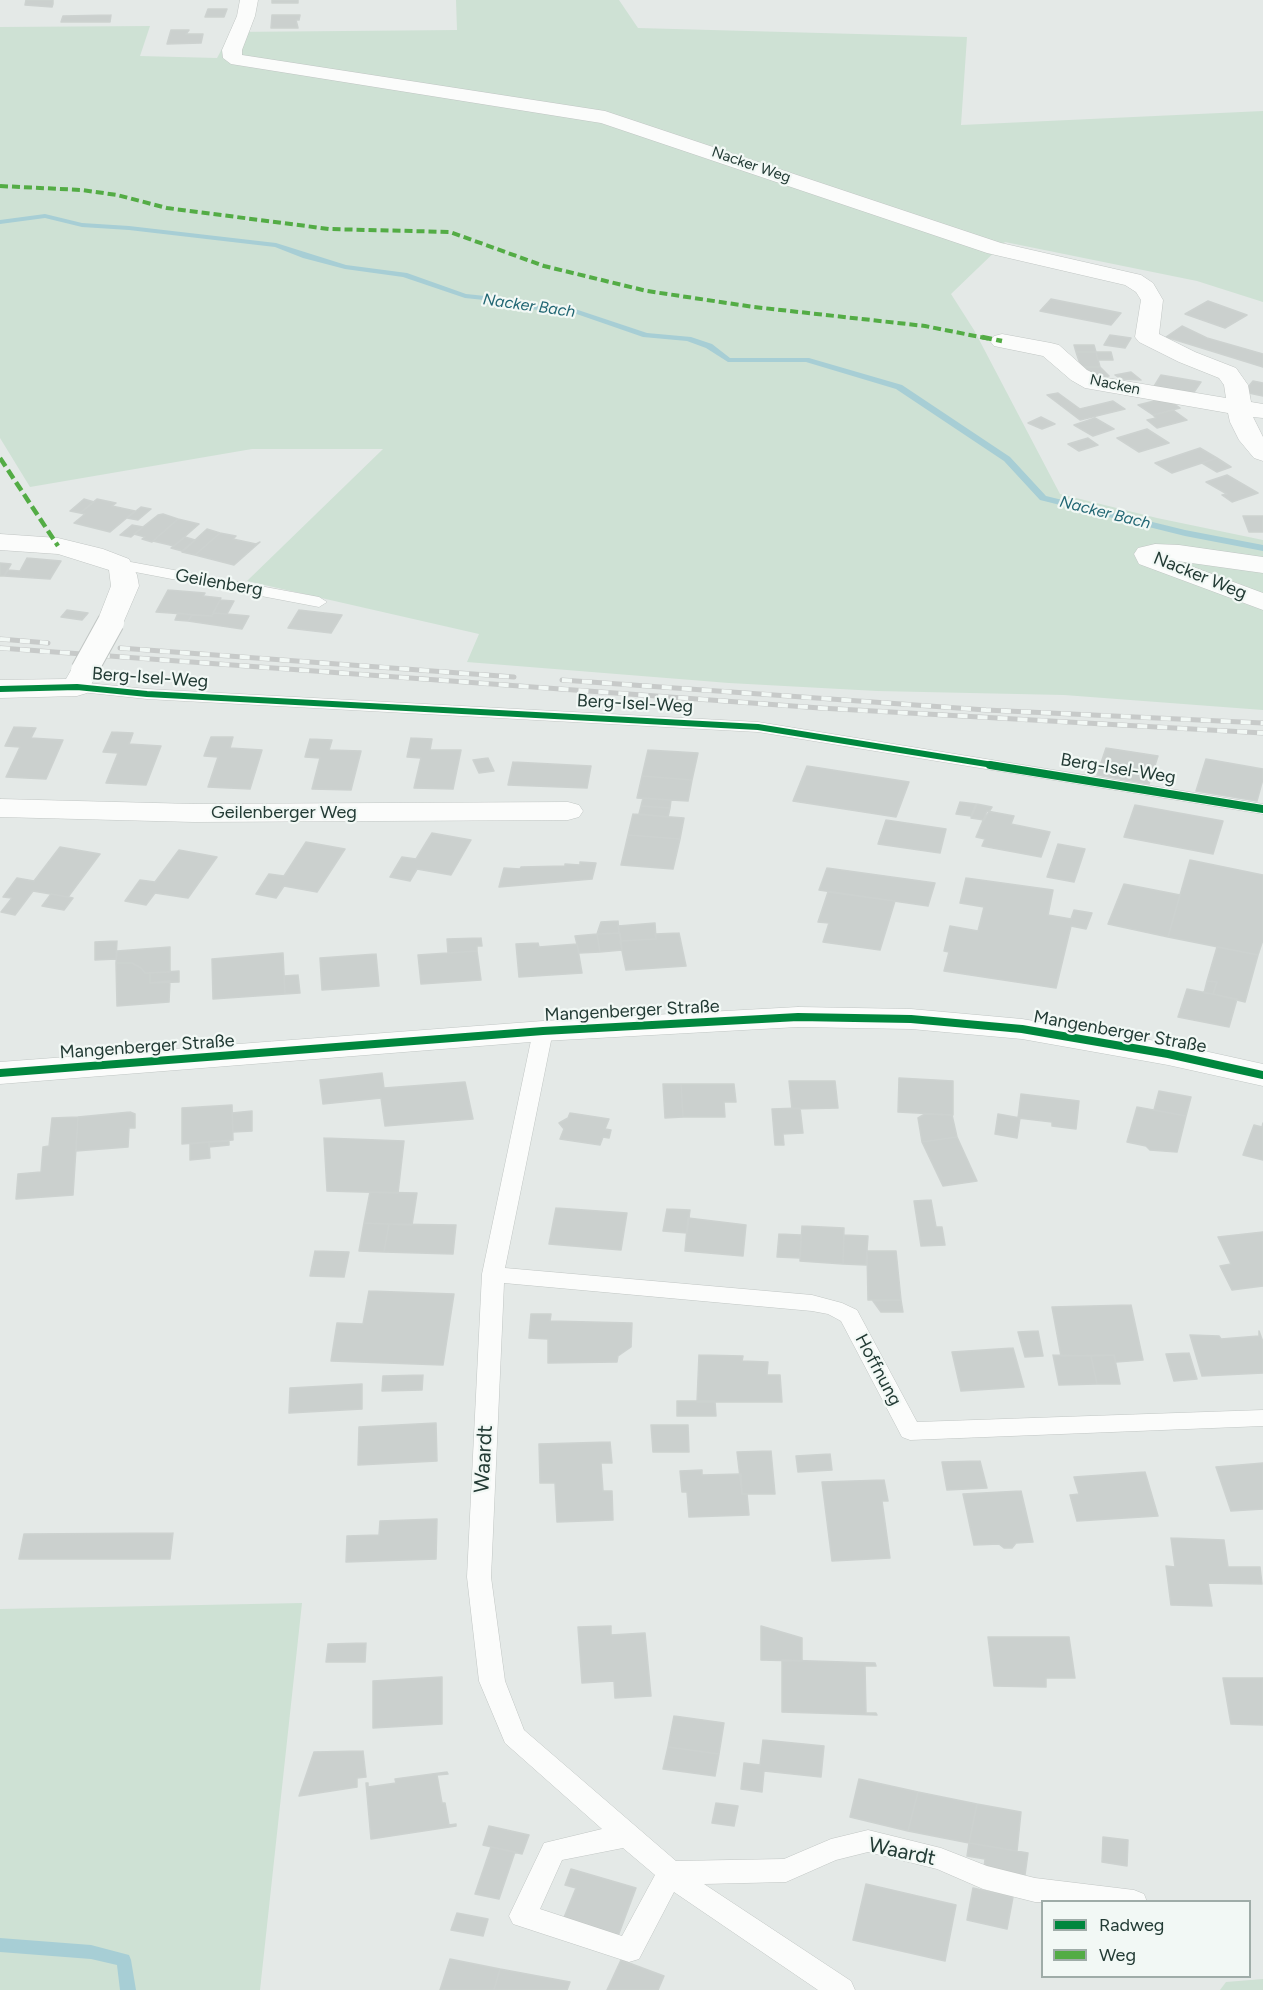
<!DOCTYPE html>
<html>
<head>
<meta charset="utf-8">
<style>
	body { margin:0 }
	#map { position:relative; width:1263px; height:1990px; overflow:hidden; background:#e4e9e7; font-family:Figtree,sans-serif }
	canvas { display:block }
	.legend { position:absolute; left:1041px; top:1900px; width:210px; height:78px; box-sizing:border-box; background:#f2f8f5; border:2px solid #9faca8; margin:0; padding:8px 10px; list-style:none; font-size:18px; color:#233b35 }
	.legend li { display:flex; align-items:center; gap:12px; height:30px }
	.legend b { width:30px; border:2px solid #9faca8 }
</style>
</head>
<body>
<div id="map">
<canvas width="1263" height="1990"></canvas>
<ul class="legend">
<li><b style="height:8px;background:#00873e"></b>Radweg</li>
<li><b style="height:8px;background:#53ac45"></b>Weg</li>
</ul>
</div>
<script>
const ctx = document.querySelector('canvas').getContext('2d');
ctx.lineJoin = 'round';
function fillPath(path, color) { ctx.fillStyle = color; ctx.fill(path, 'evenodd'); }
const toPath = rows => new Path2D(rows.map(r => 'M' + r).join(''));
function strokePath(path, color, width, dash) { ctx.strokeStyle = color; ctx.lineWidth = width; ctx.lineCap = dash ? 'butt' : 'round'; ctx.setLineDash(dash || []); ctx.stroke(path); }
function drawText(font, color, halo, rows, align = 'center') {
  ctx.font = font + ' Figtree,sans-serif'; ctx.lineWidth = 4.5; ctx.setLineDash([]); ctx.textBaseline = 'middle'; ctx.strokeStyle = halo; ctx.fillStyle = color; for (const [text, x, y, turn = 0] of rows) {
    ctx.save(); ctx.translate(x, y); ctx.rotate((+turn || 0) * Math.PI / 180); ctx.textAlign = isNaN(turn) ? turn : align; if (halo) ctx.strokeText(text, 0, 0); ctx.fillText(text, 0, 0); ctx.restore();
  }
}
fillPath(toPath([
	[456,0,619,0,638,28,967,37,961,125,1263,111,1263,302,1197,281,1005,242,951,294,974,330,1060,494,1157,518,1263,540,1263,710,1064,695,877,691,729,683,467,662,479,634,247,581,383,449,252,449,30,487,0,438,0,27,150,26,140,56,217,58,231,32,457,30],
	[302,1603,260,1990,0,1990,0,1609],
	[1263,1979,1263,1990,1220,1990,1226,1982]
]), '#cee1d4');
fillPath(toPath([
	[45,214,82,223,129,226,276,243,346,265,407,273,466,294,495,297,522,305,569,307,647,333,691,337,712,344,730,358,809,358,902,385,1010,457,1046,496,1185,530,1263,545,1263,551,1185,536,1040,500,1004,461,896,389,806,362,728,362,706,348,687,341,643,337,568,311,522,309,494,301,465,298,403,277,345,269,303,258,275,247,129,230,82,227,45,218,0,224,0,220,45,214],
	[0,1938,91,1945,129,1955,131,1960,136,1990,120,1990,117,1965,91,1959,0,1952,0,1938]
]), '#a7ced5');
const building = toPath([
	[26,0,53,0,53,4,52,7,25,5,26,0],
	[272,0,298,0,298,3,272,3,272,0],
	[208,9,227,9,224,17,205,17,208,9],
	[111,15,110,22,61,22,63,16,111,15],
	[272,15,300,15,299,20,296,20,298,28,271,28,272,15],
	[171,30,189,30,186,34,203,34,201,43,167,44,171,30],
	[1051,299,1121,313,1111,325,1040,311,1051,299],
	[1208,301,1247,315,1225,328,1185,314,1208,301],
	[1182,326,1207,338,1263,354,1263,367,1166,337,1182,326],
	[1110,335,1131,338,1125,348,1104,345,1110,335],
	[1074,345,1094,345,1096,352,1076,352,1074,345],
	[1076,352,1096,352,1100,367,1081,367,1076,352],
	[1096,352,1111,352,1113,360,1098,360,1096,352],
	[1081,367,1100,367,1109,376,1091,379,1081,367],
	[1131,372,1141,380,1121,379,1115,375,1131,372],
	[1161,375,1201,382,1192,395,1153,388,1161,375],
	[1253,381,1263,383,1263,396,1244,392,1253,381],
	[1058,393,1080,409,1113,401,1125,409,1080,420,1047,395,1058,393],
	[1166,398,1180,408,1153,415,1138,405,1166,398],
	[1173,410,1187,420,1157,428,1147,420,1156,418,1153,415,1173,410],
	[1041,417,1055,424,1042,429,1028,423,1041,417],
	[1095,418,1114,429,1093,436,1074,425,1095,418],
	[1147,429,1169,443,1139,452,1117,438,1147,429],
	[1088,438,1098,445,1079,451,1068,444,1088,438],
	[1200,448,1217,458,1172,473,1155,463,1200,448],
	[1217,458,1231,467,1217,472,1202,463,1217,458],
	[1227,475,1258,493,1232,502,1222,495,1227,494,1206,482,1227,475],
	[84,499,94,502,80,513,70,511,84,499],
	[97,499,116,503,112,506,135,511,110,532,74,523,85,514,80,513,97,499],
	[141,507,151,509,138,520,127,518,141,507],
	[163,514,178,519,152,542,142,539,145,537,134,534,158,515,163,514],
	[1243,516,1263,516,1263,532,1249,532,1243,516],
	[178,519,199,524,174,546,153,541,178,519],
	[132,525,143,527,131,537,120,535,132,525],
	[207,529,220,533,195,555,182,552,207,529],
	[220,533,236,536,233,539,256,544,260,542,234,565,195,555,220,533],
	[185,537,195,540,182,551,171,548,185,537],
	[27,558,61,561,50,579,4,576,8,570,20,571,27,558],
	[0,563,11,564,4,576,0,576,0,563],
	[168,590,205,593,203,596,221,598,212,616,156,612,168,590],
	[220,600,234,601,227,614,213,613,220,600],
	[67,610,88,613,82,620,61,617,67,610],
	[299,610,342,615,331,633,288,628,299,610],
	[178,613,192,615,188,621,175,620,178,613],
	[213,613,227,614,249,616,242,629,188,621,192,615,212,616,213,613],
	[14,727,36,728,31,738,63,740,46,779,6,777,20,747,5,746,14,727],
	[112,732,133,733,129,744,161,746,146,785,106,783,118,753,103,752,112,732],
	[211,737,233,737,230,748,262,750,250,789,208,787,218,757,204,756,211,737],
	[411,738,432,739,430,750,461,750,453,789,414,788,421,758,407,757,411,738],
	[310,739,332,740,329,750,361,751,351,790,312,789,320,758,305,757,310,739],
	[1106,748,1158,756,1149,784,1097,775,1106,748],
	[648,750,698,753,692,780,642,776,648,750],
	[488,758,494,771,479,773,473,760,488,758],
	[1206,759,1263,769,1263,779,1257,801,1196,791,1206,759],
	[513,762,591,766,587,788,508,785,513,762],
	[807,766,909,782,896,817,793,801,807,766],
	[642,776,692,780,688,801,637,798,642,776],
	[643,798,671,800,670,808,641,806,643,798],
	[960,802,976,804,971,816,956,814,960,802],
	[977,804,992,807,984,820,971,818,977,804],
	[1135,805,1223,821,1213,854,1124,837,1135,805],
	[641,806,670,808,668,817,639,814,641,806],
	[987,811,1014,816,1011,824,1050,832,1041,857,982,846,985,839,976,837,987,811],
	[633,814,684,818,680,839,628,835,633,814],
	[886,820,946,829,940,853,878,844,886,820],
	[432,833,471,840,451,875,417,869,410,881,390,877,402,857,416,859,432,833],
	[628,835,680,839,673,869,621,865,628,835],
	[306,842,345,849,317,892,284,886,276,898,256,894,269,874,284,876,306,842],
	[1058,844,1085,849,1074,882,1047,877,1058,844],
	[60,847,100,854,68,897,33,891,15,915,1,912,12,898,3,897,17,878,34,881,60,847],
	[179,850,217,857,188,898,155,893,146,905,125,901,140,880,155,882,179,850],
	[1190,860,1263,875,1263,940,1258,955,1168,937,1190,860],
	[580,862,596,863,592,879,499,887,504,868,520,869,521,867,565,866,565,864,580,865,580,862],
	[827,868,935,883,928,906,819,890,827,868],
	[966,878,1053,890,1048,915,1071,919,1074,910,1092,913,1086,929,1071,926,1056,988,944,971,949,952,944,951,950,926,978,931,984,907,960,903,966,878],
	[1124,884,1180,895,1168,937,1108,924,1124,884],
	[828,892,895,901,880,950,823,942,829,923,818,922,828,892],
	[51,894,68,897,73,898,64,910,42,906,51,894],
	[618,921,619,933,597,934,601,922,618,921],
	[655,923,656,939,621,941,618,926,655,923],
	[620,933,622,950,600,952,597,934,620,933],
	[679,933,686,966,626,970,620,941,656,939,655,934,679,933],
	[597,934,600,952,579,953,575,936,597,934],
	[481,938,482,946,477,946,477,951,448,953,447,939,481,938],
	[117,941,116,959,95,960,95,942,117,941],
	[538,943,539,947,577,944,582,973,519,977,516,944,538,943],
	[170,947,170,972,145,973,141,968,132,963,116,963,117,951,170,947],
	[1217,947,1258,955,1245,1002,1213,994,1217,982,1207,981,1217,947],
	[477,951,481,980,421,984,418,955,477,951],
	[283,953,285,994,213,999,212,959,283,953],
	[376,954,379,986,322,990,320,958,376,954],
	[116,963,132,963,141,968,145,973,150,973,150,983,170,981,169,1002,117,1006,116,963],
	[179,971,179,982,150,983,150,973,179,971],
	[298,975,300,993,285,994,284,976,298,975],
	[1207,981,1217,982,1213,994,1204,993,1207,981],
	[1187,989,1237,999,1229,1027,1178,1017,1187,989],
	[382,1073,384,1088,465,1082,473,1119,385,1126,381,1098,323,1104,320,1080,382,1073],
	[899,1078,953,1081,953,1115,898,1112,899,1078],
	[789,1081,835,1081,838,1108,792,1109,789,1081],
	[663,1084,681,1084,683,1117,665,1118,663,1084],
	[681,1084,734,1084,736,1102,724,1102,725,1117,683,1117,681,1084],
	[1159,1091,1191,1097,1186,1116,1154,1110,1159,1091],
	[1021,1094,1079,1101,1076,1129,1052,1126,1052,1122,1018,1118,1021,1094],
	[232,1105,233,1140,182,1144,182,1108,232,1105],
	[1137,1107,1186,1116,1177,1152,1150,1150,1146,1146,1127,1142,1137,1107],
	[800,1108,803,1133,783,1134,784,1145,775,1145,772,1109,800,1108],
	[252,1111,252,1131,233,1132,232,1113,252,1111],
	[130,1112,135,1114,135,1128,129,1128,128,1147,76,1151,78,1117,130,1112],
	[570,1113,609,1119,605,1129,611,1130,609,1138,603,1137,600,1145,560,1139,564,1129,559,1123,568,1118,570,1113],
	[925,1114,952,1115,957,1137,922,1142,918,1118,925,1114],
	[998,1114,1020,1118,1017,1138,995,1134,998,1114],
	[78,1117,73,1195,16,1199,18,1174,41,1172,43,1147,49,1146,52,1118,78,1117],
	[1263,1123,1263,1160,1243,1155,1254,1125,1262,1127,1263,1123],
	[957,1137,977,1181,943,1186,922,1142,957,1137],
	[324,1138,404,1141,398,1193,327,1191,324,1138],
	[229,1141,229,1145,209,1147,209,1142,229,1141],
	[209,1142,210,1158,190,1160,190,1144,209,1142],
	[370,1192,417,1193,412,1225,364,1223,370,1192],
	[931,1200,936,1227,942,1227,945,1245,921,1246,914,1201,931,1200],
	[556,1208,627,1213,621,1250,549,1244,556,1208],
	[667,1209,690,1210,687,1233,663,1231,667,1209],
	[688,1218,746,1225,743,1256,685,1251,688,1218],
	[364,1223,389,1224,384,1252,359,1251,364,1223],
	[389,1224,456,1225,453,1254,384,1252,389,1224],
	[802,1226,844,1228,843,1264,800,1261,802,1226],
	[1263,1232,1263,1286,1232,1290,1220,1266,1231,1264,1218,1237,1263,1232],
	[779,1234,801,1235,800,1258,777,1257,779,1234],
	[844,1235,868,1236,866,1265,843,1264,844,1235],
	[315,1251,349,1252,344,1277,310,1276,315,1251],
	[867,1251,896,1251,901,1300,868,1300,867,1251],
	[369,1291,454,1294,443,1365,331,1361,337,1323,363,1324,369,1291],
	[901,1300,903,1312,881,1312,873,1301,901,1300],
	[1131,1305,1143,1360,1116,1362,1114,1355,1061,1356,1052,1307,1131,1305],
	[531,1314,551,1314,550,1321,632,1323,631,1347,618,1356,617,1362,548,1363,548,1339,529,1338,531,1314],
	[1038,1331,1043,1356,1025,1357,1018,1332,1038,1331],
	[1259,1331,1263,1342,1263,1373,1202,1376,1190,1335,1219,1336,1221,1339,1259,1336,1259,1331],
	[1013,1348,1024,1387,961,1391,952,1352,1013,1348],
	[1189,1353,1197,1379,1174,1381,1166,1354,1189,1353],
	[699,1355,743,1356,742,1361,768,1362,767,1375,780,1375,782,1402,697,1402,699,1355],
	[1053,1355,1091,1356,1097,1384,1059,1385,1053,1355],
	[1114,1355,1120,1384,1097,1384,1091,1356,1114,1355],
	[423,1375,422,1390,382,1391,383,1376,423,1375],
	[362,1384,362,1409,289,1413,290,1388,362,1384],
	[677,1401,715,1401,716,1416,677,1416,677,1401],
	[436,1423,437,1461,358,1465,359,1427,436,1423],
	[651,1425,688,1425,689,1452,653,1452,651,1425],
	[610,1442,612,1463,601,1463,603,1491,612,1491,613,1520,557,1522,555,1483,540,1483,539,1444,610,1442],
	[771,1451,775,1494,742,1494,737,1452,771,1451],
	[830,1454,832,1470,798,1472,796,1456,830,1454],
	[980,1461,987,1488,947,1490,942,1462,980,1461],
	[1263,1463,1263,1509,1231,1511,1216,1467,1263,1463],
	[702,1470,702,1475,741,1474,742,1494,747,1494,749,1515,689,1517,687,1492,682,1492,680,1471,702,1470],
	[1145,1472,1158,1516,1077,1521,1070,1495,1079,1494,1074,1477,1145,1472],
	[884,1480,888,1501,882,1501,890,1558,832,1561,822,1482,884,1480],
	[1021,1491,1033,1542,1016,1543,1012,1548,1004,1548,999,1544,974,1545,963,1494,1021,1491],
	[437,1519,436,1559,346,1562,347,1536,379,1535,380,1521,437,1519],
	[173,1533,170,1559,19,1559,24,1534,173,1533],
	[1171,1538,1224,1540,1228,1567,1260,1567,1262,1584,1208,1583,1212,1606,1171,1605,1166,1566,1175,1567,1171,1538],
	[611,1626,611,1635,645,1633,651,1696,615,1698,614,1681,582,1683,578,1627,611,1626],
	[761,1626,802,1638,802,1661,761,1660,761,1626],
	[988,1637,1069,1637,1075,1678,1046,1678,1046,1687,994,1686,988,1637],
	[366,1643,365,1662,326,1662,328,1644,366,1643],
	[782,1660,875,1663,876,1666,865,1666,866,1713,876,1713,877,1715,782,1712,782,1660],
	[442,1677,442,1724,373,1728,373,1681,442,1677],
	[1223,1678,1263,1678,1263,1725,1231,1724,1223,1678],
	[674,1716,724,1723,719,1754,668,1747,674,1716],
	[763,1740,824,1746,821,1777,764,1771,762,1792,741,1789,744,1763,760,1765,763,1740],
	[668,1747,719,1754,715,1776,663,1769,668,1747],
	[363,1751,366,1777,357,1778,357,1787,299,1796,314,1752,363,1751],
	[447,1772,448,1774,437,1775,442,1803,445,1803,449,1825,456,1824,456,1826,371,1839,366,1783,368,1783,368,1787,396,1783,395,1779,447,1772],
	[859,1779,918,1792,908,1831,850,1817,859,1779],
	[918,1792,977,1804,969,1843,908,1831,918,1792],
	[716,1803,738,1806,734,1826,712,1823,716,1803],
	[977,1804,1021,1812,1017,1851,969,1843,977,1804],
	[489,1826,529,1835,522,1854,483,1845,489,1826],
	[1103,1837,1128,1840,1127,1866,1102,1862,1103,1837],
	[969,1843,1028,1853,1025,1875,984,1868,985,1859,967,1856,969,1843],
	[491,1847,515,1852,499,1899,475,1894,491,1847],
	[571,1869,636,1888,618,1936,563,1920,576,1888,565,1885,571,1869],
	[866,1884,956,1905,945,1961,853,1940,866,1884],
	[973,1888,1013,1897,1007,1929,967,1920,973,1888],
	[457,1913,488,1919,483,1936,451,1930,457,1913],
	[450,1959,500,1969,494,1990,440,1990,450,1959],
	[621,1960,664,1976,658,1990,607,1990,621,1960],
	[500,1969,570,1982,567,1990,494,1990,500,1969]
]);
fillPath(building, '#cbd0ce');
strokePath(building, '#cdd2d0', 1.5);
const lane = toPath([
	[120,560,319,597,327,602,319,607,114,568,112,565,114,562,120,560],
	[77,682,147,689,758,722,1263,804,1263,814,758,732,147,699,71,691,69,687,71,683,77,682],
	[543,1025,550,1027,553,1031,505,1268,812,1295,842,1303,857,1310,917,1422,1263,1410,1263,1426,910,1440,902,1437,841,1321,828,1314,812,1311,504,1283,491,1577,505,1681,524,1730,676,1861,784,1859,831,1839,868,1830,941,1848,987,1866,1035,1878,1134,1890,1144,1894,1147,1902,1035,1902,983,1889,937,1869,868,1852,836,1860,786,1882,704,1884,851,1981,855,1990,818,1990,674,1892,639,1959,629,1962,513,1924,509,1916,544,1843,602,1829,505,1743,479,1681,467,1577,482,1274,533,1031,536,1027,543,1025],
	[623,1848,655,1875,622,1936,540,1909,562,1860,623,1848]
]);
const street = toPath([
	[240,0,258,0,255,16,242,50,242,55,605,111,1001,243,1141,275,1153,283,1163,300,1159,334,1195,352,1236,368,1248,385,1251,402,1263,404,1263,418,1253,417,1263,437,1263,461,1254,458,1239,440,1230,422,1228,413,1085,388,1071,380,1043,356,994,346,990,341,994,336,1002,334,1051,343,1059,345,1087,370,1101,377,1226,398,1224,385,1219,378,1179,362,1139,342,1135,337,1141,300,1136,292,1125,285,987,253,601,123,231,64,223,58,222,50,237,16,240,0],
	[0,534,58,538,103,549,129,559,137,575,139,586,121,628,111,630,101,628,97,622,111,586,109,570,58,554,0,550,0,534],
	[1155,544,1179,545,1263,557,1263,573,1177,561,1263,593,1263,610,1139,564,1134,554,1138,548,1155,544],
	[84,663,94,665,98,671,87,693,77,696,0,698,0,680,66,679,74,665,84,663],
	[0,799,194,804,568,802,579,805,583,811,579,817,568,820,194,822,0,817,0,799]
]);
const secondary = toPath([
	[798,1007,911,1009,1022,1019,1168,1043,1263,1064,1263,1086,1168,1065,1022,1039,911,1029,798,1027,543,1041,0,1084,0,1062,543,1021,798,1007]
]);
strokePath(lane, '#c1c6c4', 1);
strokePath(street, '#c1c6c4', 1);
strokePath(secondary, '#c0c6c4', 1);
fillPath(lane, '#fbfcfb');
fillPath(street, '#fbfcfb');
fillPath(secondary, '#fbfcfb');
const rail = toPath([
	[0,639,48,643],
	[0,648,820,708,1263,733],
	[120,648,514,677],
	[562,680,986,710,1263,723]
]);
strokePath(rail, '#c7cac9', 5);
strokePath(rail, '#f2f8f5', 4, [10]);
const streetBridge = toPath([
	[84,671,111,622]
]);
strokePath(streetBridge, '#c1c6c4', 28, []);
strokePath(streetBridge, '#fbfcfb', 26);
strokePath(toPath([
	[0,186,82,190,117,195,167,208,329,229,450,232,544,266,647,291,754,307,925,326,990,339]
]), '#53ac45', 4, [8, 4]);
strokePath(toPath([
	[982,337,1002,341],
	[0,458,58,546]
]), '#53ac45', 4.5, [10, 4.5]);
strokePath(toPath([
	[0,689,77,687,147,694,758,727,999,766]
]), '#00873e', 6);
strokePath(toPath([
	[990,765,1263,809],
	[0,1073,543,1031,798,1017,911,1019,1022,1029,1168,1054,1263,1075]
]), '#00873e', 8);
drawText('15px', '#233b35', '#f2f8f5', [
	["Nacker Weg",751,165,19],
	["Nacken",1115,385,12]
]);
drawText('italic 16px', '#216673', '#f2f8f5', [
	["Nacker Bach",529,306,8],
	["Nacker Bach",1105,513,14]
]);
drawText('18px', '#233b35', '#f2f8f5', [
	["Nacker Weg",1200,576,22],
	["Geilenberg",219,583,10],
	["Berg-Isel-Weg",150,678,4],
	["Berg-Isel-Weg",635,704,3],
	["Berg-Isel-Weg",1118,769,9],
	["Geilenberger Weg",284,813],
	["Mangenberger Straße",632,1011,-3],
	["Mangenberger Straße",1120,1032,10],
	["Mangenberger Straße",147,1047,-4],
	["Hoffnung",878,1370,62]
]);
drawText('21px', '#233b35', '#f2f8f5', [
	["Waardt",484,1459,-87],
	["Waardt",902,1852,12]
]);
</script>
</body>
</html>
